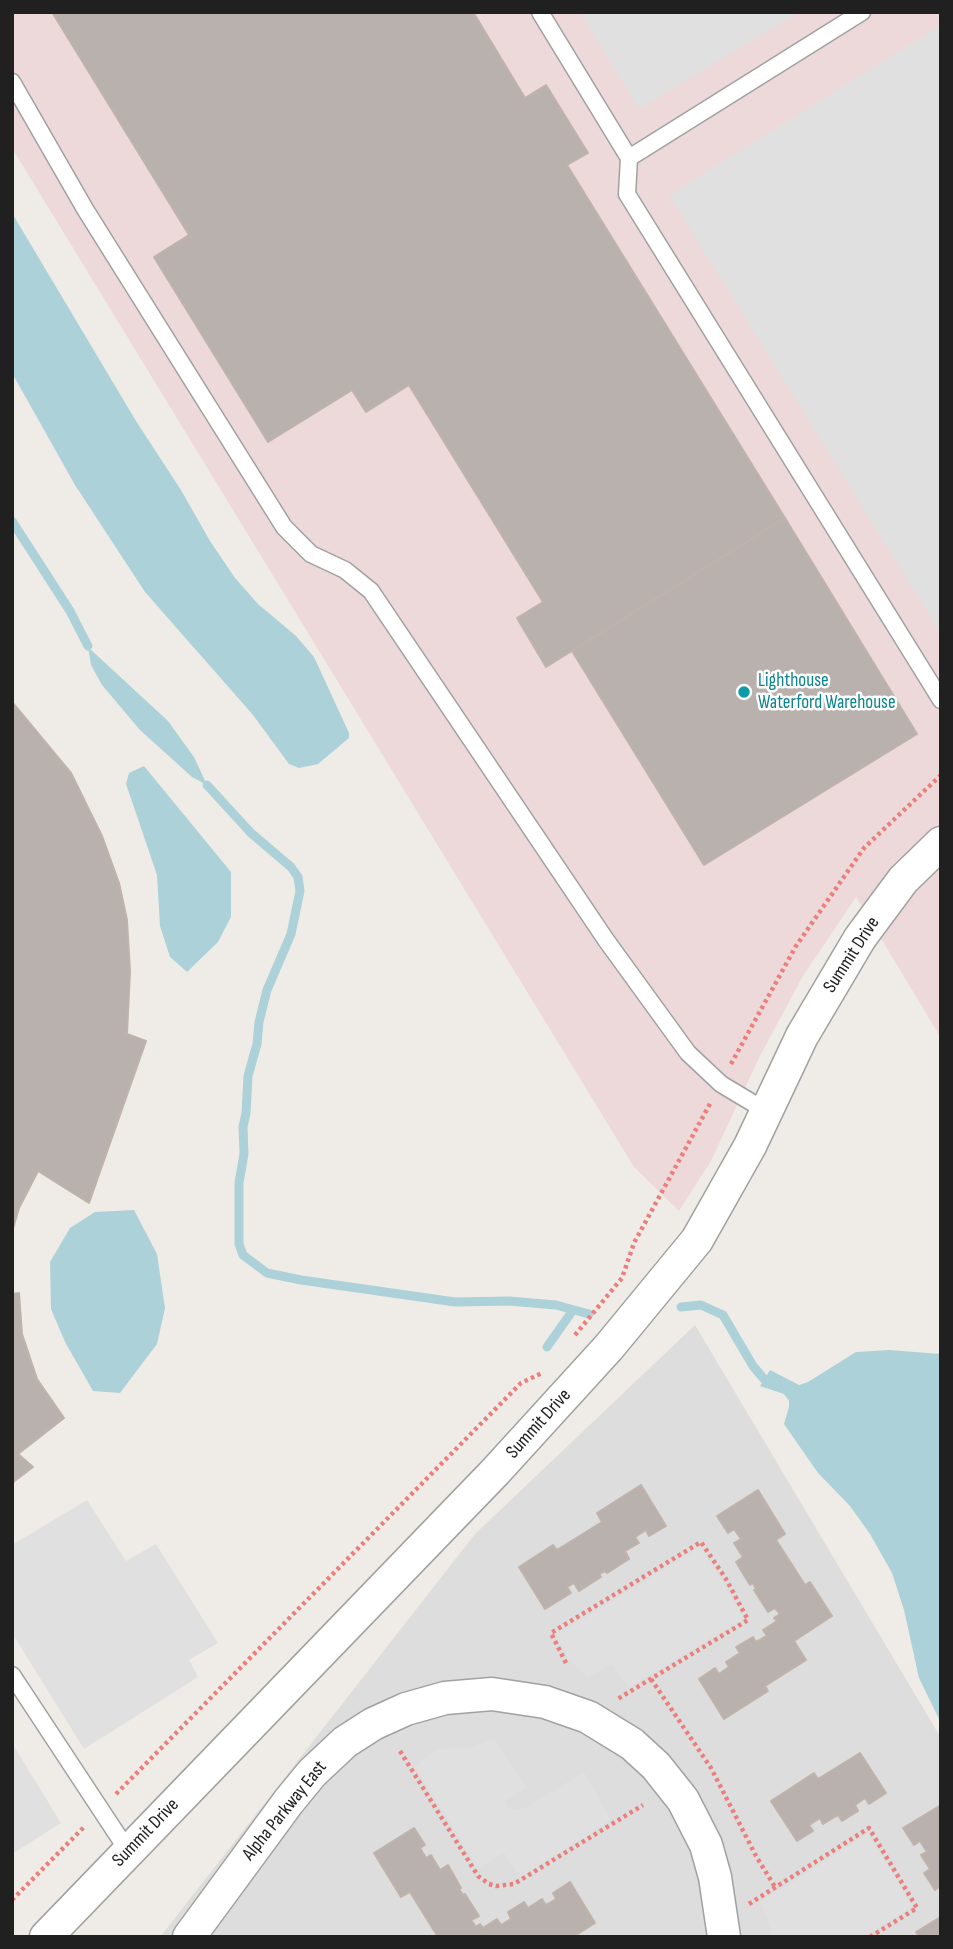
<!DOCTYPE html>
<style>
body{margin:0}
#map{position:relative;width:953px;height:1949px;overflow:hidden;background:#efece7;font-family:"Sofia Sans Condensed",sans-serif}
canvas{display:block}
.frame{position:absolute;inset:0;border:14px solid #202020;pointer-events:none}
</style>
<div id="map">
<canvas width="953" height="1949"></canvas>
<div class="frame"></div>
</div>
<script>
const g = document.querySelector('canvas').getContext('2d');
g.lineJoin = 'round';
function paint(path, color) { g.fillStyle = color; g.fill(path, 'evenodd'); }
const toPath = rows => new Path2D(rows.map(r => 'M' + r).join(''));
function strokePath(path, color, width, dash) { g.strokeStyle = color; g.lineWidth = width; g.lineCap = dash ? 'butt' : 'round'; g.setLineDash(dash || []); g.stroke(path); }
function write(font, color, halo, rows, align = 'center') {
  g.font = font + ' "Sofia Sans Condensed",sans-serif'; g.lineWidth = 5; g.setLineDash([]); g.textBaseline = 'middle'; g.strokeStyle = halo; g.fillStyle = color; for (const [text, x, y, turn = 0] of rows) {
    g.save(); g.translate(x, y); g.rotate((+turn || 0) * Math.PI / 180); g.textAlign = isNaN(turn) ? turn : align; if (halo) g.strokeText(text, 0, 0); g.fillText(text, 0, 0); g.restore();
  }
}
const residential = toPath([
 [695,1325,941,1738,941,1937,160,1937,475,1534]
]);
const commercial = toPath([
 [12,12,941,12,941,1038,856,897,803,976,760,1056,711,1161,679,1211,634,1167,12,148]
]);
const parking = toPath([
 [580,12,799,12,639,109],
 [941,25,941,634,669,195],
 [87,1500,126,1561,156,1544,218,1643,189,1660,198,1677,84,1749,12,1633,12,1545],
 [700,1547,723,1582,743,1619,629,1687,612,1665,587,1677,569,1660,557,1635],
 [494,1738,527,1788,504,1802,507,1807,517,1810,525,1808,584,1772,611,1820,520,1877,504,1853,478,1868,415,1767,436,1749,469,1748],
 [12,1743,61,1823,12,1854],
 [867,1834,890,1868,912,1907,863,1937,770,1937,770,1929,761,1902]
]);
const water = toPath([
 [12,213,136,421,181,490,210,541,235,578,258,604,296,636,314,657,349,733,349,738,318,764,299,768,289,764,253,715,145,592,75,485,12,373],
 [88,647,168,721,194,757,207,785,192,777,140,730,102,685,91,665],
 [144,766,231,872,231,917,218,942,187,972,170,957,160,926,157,875,126,784,129,773],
 [134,1210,157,1254,165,1308,157,1344,120,1393,93,1391,65,1342,51,1309,50,1262,70,1228,95,1212],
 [889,1350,941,1354,941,1723,919,1678,904,1610,892,1573,870,1534,850,1506,818,1473,784,1424,789,1407,789,1401,784,1394,760,1386,770,1370,799,1385,808,1382,856,1352]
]);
const stream = toPath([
 [12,521,70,611,88,646],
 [207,785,251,833,291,867,298,877,300,891,291,934,267,990,259,1022,257,1044,248,1076,246,1113,243,1127,244,1154,239,1183,239,1244,243,1255,267,1273,301,1280,455,1302,509,1301,556,1305,589,1314],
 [681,1307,701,1305,723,1315,753,1366,764,1379],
 [547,1347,573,1310]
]);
const building = toPath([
 [52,12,473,12,525,98,546,85,588,153,567,165,785,518,546,667,517,618,543,602,409,385,366,412,352,390,268,442,154,257,189,235,52,12],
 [785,518,917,734,704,865,572,651,785,518],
 [12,702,71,773,102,836,119,883,127,920,130,971,127,1034,146,1041,89,1203,38,1171,19,1208,12,1232,12,702],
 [19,1293,22,1334,37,1379,64,1418,18,1454,33,1467,12,1483,12,1294,19,1293],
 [641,1485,666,1526,649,1536,646,1530,635,1537,639,1543,625,1551,629,1559,607,1573,605,1571,599,1574,601,1577,579,1591,574,1583,567,1587,571,1593,545,1609,519,1567,553,1545,557,1550,602,1522,597,1513,641,1485],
 [758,1490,785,1534,776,1540,805,1585,810,1582,832,1616,794,1641,806,1660,765,1686,768,1691,724,1719,699,1679,715,1668,719,1674,729,1667,726,1662,740,1653,736,1647,753,1637,756,1642,767,1636,763,1630,777,1621,774,1618,780,1614,775,1608,768,1612,754,1590,756,1589,753,1583,750,1585,736,1562,743,1557,734,1543,741,1539,734,1529,728,1533,717,1516,758,1490],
 [860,1753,886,1793,869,1804,865,1798,855,1805,858,1811,842,1821,838,1815,823,1824,820,1818,809,1825,813,1831,797,1841,771,1801,814,1773,818,1779,860,1753],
 [941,1805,941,1886,935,1890,924,1873,930,1869,921,1855,927,1852,920,1841,914,1845,903,1828,941,1805],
 [414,1828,425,1845,420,1848,426,1858,431,1855,440,1870,448,1865,461,1888,459,1889,463,1895,465,1894,479,1916,471,1920,476,1927,480,1924,483,1928,497,1919,501,1925,511,1919,508,1912,524,1902,528,1908,542,1899,546,1905,556,1899,553,1893,570,1882,595,1923,573,1937,438,1937,410,1892,401,1897,374,1853,414,1828],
 [939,1918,941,1937,915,1937,918,1934,916,1932,939,1918]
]);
const path = toPath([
 [731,1064,796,946,864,848,941,775],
 [575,1335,622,1278,634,1243,711,1102],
 [566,1663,551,1633,701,1542,726,1579,748,1620,616,1700],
 [651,1679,711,1768,756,1856,775,1887],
 [400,1751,478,1876,489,1884,496,1886,514,1884,643,1805],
 [116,1794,521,1383,542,1373],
 [12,1900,85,1826],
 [749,1904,869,1828,917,1908,870,1937]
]);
const lane = toPath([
 [540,12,629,158,627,194,941,700],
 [12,82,85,209,284,527,311,554,345,570,371,591,606,940,688,1053,721,1084,766,1111],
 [629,158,862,12],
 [12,1675,128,1851]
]);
const street = toPath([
 [46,1937,495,1472,609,1347,697,1240,750,1146,802,1036,860,938,903,880,941,843],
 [189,1937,289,1801,312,1773,345,1742,373,1724,406,1709,445,1698,492,1694,545,1702,588,1717,632,1744,656,1766,683,1800,706,1845,715,1877,724,1937]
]);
const markers = [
 [744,692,7,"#0f9aa8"]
];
const cultureNames = [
 ["Lighthouse",758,681],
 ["Waterford Warehouse",758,703]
];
const streetNames = [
 ["Summit Drive",852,955,-57],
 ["Summit Drive",539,1424,-48],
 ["Alpha Parkway East",285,1811,-51],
 ["Summit Drive",146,1833,-46]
];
paint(residential, '#dedddd');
paint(commercial, '#eed9da');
paint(parking, '#e0e0e0');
paint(water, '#add1d8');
strokePath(stream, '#add1d8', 9);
paint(building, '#b8b1ad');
strokePath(building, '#bfb3ab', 2);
strokePath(lane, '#a1a1a1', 19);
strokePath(street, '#a1a1a1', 35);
strokePath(path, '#ea807d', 4.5, [3.5, 3.5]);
strokePath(lane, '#fff', 16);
strokePath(street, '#fff', 32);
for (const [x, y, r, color] of markers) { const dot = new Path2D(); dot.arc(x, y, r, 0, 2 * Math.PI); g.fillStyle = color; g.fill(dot); strokePath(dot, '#fff', 2.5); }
write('19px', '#0d838f', '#fff', cultureNames, 'left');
write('19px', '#202020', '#fff', streetNames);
</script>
